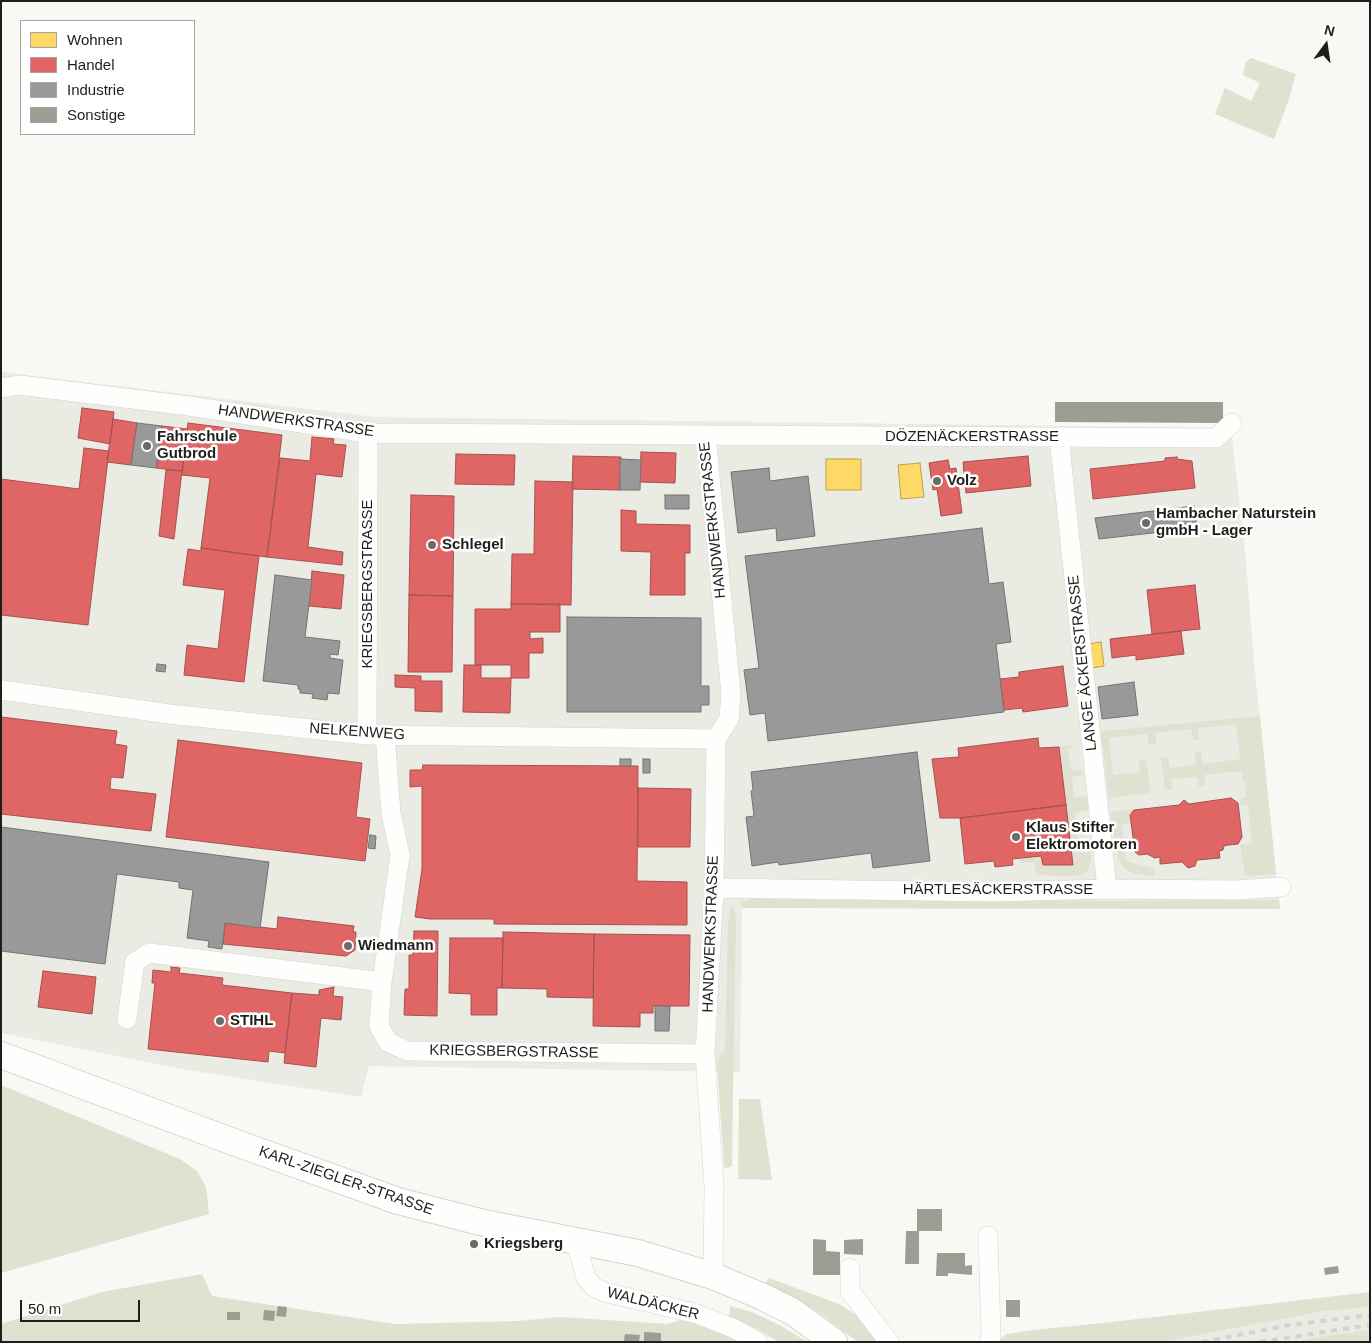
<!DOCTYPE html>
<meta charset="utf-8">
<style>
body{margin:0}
#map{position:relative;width:1371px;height:1343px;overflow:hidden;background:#f8f9f4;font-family:Helvetica,sans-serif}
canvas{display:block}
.frame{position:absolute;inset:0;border:2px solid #1e1f1c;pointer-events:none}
.legend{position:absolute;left:20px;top:20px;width:175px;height:115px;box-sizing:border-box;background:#fff;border:1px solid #a5a5a4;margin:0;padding:6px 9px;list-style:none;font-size:15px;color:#1e1f1c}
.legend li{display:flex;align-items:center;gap:10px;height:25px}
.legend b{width:25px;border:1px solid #a5a5a4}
.north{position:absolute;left:1301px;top:20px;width:50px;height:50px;-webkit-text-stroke:4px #fff;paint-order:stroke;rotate:14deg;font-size:14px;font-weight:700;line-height:20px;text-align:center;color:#1e1f1c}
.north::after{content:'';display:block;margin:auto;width:18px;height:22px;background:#1e1f1c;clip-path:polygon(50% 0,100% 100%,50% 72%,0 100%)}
.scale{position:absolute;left:20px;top:1300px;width:120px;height:22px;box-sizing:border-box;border:2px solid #1e1f1c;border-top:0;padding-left:6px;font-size:15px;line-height:18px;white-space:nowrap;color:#1e1f1c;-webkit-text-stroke:4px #fff;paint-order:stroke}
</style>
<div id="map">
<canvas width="1371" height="1343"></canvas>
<div class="frame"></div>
<ul class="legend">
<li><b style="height:14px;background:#ffd966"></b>Wohnen</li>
<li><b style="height:14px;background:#e06666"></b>Handel</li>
<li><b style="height:14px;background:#999"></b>Industrie</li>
<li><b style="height:14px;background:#9c9d93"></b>Sonstige</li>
</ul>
<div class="north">N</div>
<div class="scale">50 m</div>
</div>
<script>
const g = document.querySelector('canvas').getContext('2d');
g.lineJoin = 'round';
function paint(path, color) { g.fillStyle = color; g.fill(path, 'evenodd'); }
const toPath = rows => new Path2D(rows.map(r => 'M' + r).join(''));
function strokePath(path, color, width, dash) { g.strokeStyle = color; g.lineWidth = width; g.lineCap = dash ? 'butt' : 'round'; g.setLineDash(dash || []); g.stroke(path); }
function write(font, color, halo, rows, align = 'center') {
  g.font = font + ' Helvetica,sans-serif'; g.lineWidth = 5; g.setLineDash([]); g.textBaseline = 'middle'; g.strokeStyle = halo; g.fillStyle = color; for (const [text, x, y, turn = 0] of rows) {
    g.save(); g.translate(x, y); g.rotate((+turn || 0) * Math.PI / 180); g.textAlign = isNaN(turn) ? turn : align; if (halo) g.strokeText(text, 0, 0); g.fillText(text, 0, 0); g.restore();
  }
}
const built = toPath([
 [1,372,376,417,1231,428,1246,562,1254,662,1280,909,742,908,740,1072,369,1066,361,1097,187,1070,1,1033],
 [1370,1307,1370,1330,1294,1342,1163,1342,1324,1311]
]);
const green = toPath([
 [1251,58,1296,74,1288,102,1274,139,1215,114,1225,88,1251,101,1260,83,1243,75,1246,62],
 [1260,716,1276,874,1245,876,1240,845,1252,844,1248,805,1241,805,1240,799,1246,796,1245,782,1243,782,1241,771,1204,775,1205,786,1199,787,1197,777,1171,779,1172,790,1165,791,1161,757,1168,757,1170,768,1196,765,1195,753,1201,752,1203,764,1240,759,1236,724,1198,728,1199,740,1193,740,1191,729,1155,733,1156,744,1149,745,1147,734,1109,738,1113,775,1140,772,1139,760,1146,759,1150,793,1109,798,1101,733,1103,731],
 [1073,745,1073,748,1068,749,1071,771,1082,770,1083,775,1072,777,1074,798,1088,796,1088,811,1075,812,1079,848,1092,847,1090,865,1086,873,1074,876,1036,875,1034,862,1020,863,1019,858,1041,856,1043,865,1073,865,1059,747],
 [1136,809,1130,813,1131,823,1122,824,1126,861,1154,869,1155,876,1135,874,1124,868,1117,857,1110,812],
 [751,899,1102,901,1279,900,1280,909,742,908,742,902],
 [733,906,736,916,733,1094,732,1166,728,1168,724,1167,717,1064,719,1056,725,1050,728,927,730,910],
 [1,1085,180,1159,197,1171,206,1187,209,1214,1,1273],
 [739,1099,760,1099,772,1180,738,1179],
 [202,1274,212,1296,395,1324,518,1321,561,1317,668,1324,680,1320,715,1328,739,1342,1,1342,1,1324,102,1292],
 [769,1278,839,1304,856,1315,880,1342,858,1342,815,1310,764,1285],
 [1370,1292,1370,1307,1324,1311,1163,1342,997,1342,1007,1334,1034,1330,1112,1322],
 [730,1306,752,1312,781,1326,808,1342,779,1342,755,1328,729,1317],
 [1370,1330,1370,1342,1294,1342,1325,1336]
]);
const homes = toPath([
 [826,459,861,459,861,490,826,490,826,459],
 [920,463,924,497,901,499,898,465,920,463],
 [1101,642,1104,666,1092,668,1089,644,1101,642]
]);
const shops = toPath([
 [82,408,114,412,110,444,78,438,82,408],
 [113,419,137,423,131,465,107,462,113,419],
 [188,423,282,435,267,557,201,548,210,478,182,475,188,423],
 [162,426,187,429,182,471,156,468,162,426],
 [312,437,334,439,333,444,346,445,342,477,316,474,308,547,343,552,342,565,267,557,280,458,310,461,312,437],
 [84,448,109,451,88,625,1,615,1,479,79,489,84,448],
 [641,452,676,453,675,483,640,482,641,452],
 [456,454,515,455,514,485,455,484,456,454],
 [573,456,621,457,620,490,572,489,573,456],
 [1028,456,1031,486,966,493,963,462,1028,456],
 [1177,457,1177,459,1192,461,1195,488,1093,499,1090,469,1165,461,1165,458,1177,457],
 [948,460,950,469,956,468,962,513,941,516,937,489,933,490,929,463,948,460],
 [166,470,182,471,174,539,159,536,166,470],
 [535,481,573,482,571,605,511,604,512,554,534,554,535,481],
 [411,495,454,496,453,596,409,595,411,495],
 [621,510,636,511,636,524,690,525,690,553,685,553,685,595,650,595,651,552,621,551,621,510],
 [201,548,259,556,244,682,184,675,187,645,218,649,225,590,183,585,188,549,201,551,201,548],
 [312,571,344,575,341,609,309,606,312,571],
 [1195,585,1200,629,1152,634,1147,590,1195,585],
 [409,595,453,596,452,672,408,672,409,595],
 [511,604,560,604,560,632,530,632,530,639,543,638,543,653,529,653,529,678,511,678,511,665,475,665,475,609,511,609,511,604],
 [1181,631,1184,654,1136,660,1136,655,1112,658,1110,639,1181,631],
 [464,665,481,665,481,678,511,678,510,713,463,712,464,665],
 [1063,666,1068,706,1023,712,1022,708,1004,710,1000,679,1019,677,1019,672,1063,666],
 [395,675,421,676,421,681,442,681,442,712,415,711,415,688,395,687,395,675],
 [1,717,117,731,115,744,127,746,123,778,111,777,110,789,156,794,151,831,1,814,1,717],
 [1038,738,1039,748,1059,747,1066,805,960,818,940,818,932,759,959,757,958,748,1038,738],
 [178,740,362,763,356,817,370,819,365,861,166,837,178,740],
 [423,765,638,766,637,881,687,882,687,925,494,924,494,919,430,919,415,917,422,869,422,786,410,787,410,770,422,770,423,765],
 [638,788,691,789,690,847,638,847,638,788],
 [1231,798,1238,803,1242,837,1238,844,1228,845,1224,846,1223,850,1219,851,1220,858,1197,860,1195,866,1188,868,1182,862,1160,864,1160,857,1155,858,1147,854,1139,855,1135,852,1130,815,1134,810,1179,805,1184,800,1189,804,1231,798],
 [1066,805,1073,865,1043,865,1041,856,1012,859,1013,865,995,867,994,861,965,864,960,818,1066,805],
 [278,917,354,926,353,932,356,932,355,950,346,956,223,944,225,923,277,929,278,917],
 [414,931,438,931,437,1016,404,1015,405,989,409,989,409,955,413,955,414,931],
 [503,932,594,934,593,998,547,997,547,989,502,988,503,932],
 [594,934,690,935,689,1006,653,1006,653,1013,640,1013,640,1027,593,1026,594,934],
 [450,938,503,938,502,988,497,988,497,1015,471,1015,471,994,449,993,450,938],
 [171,967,180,968,179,973,223,978,222,985,292,993,285,1053,269,1051,268,1062,148,1049,155,983,152,983,153,970,171,972,171,967],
 [43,971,96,977,92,1014,38,1007,43,971],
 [334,987,333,996,343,997,341,1020,321,1018,316,1067,284,1063,292,993,319,995,319,990,334,987]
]);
const industry = toPath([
 [137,423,162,426,156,468,131,465,137,423],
 [620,459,641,460,640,490,620,490,620,459],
 [769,468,770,481,808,476,815,536,777,541,776,528,738,533,731,472,769,468],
 [665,495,689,495,689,509,665,509,665,495],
 [1194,506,1197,528,1099,539,1095,518,1194,506],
 [982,528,989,584,1003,582,1011,642,996,644,1004,712,768,741,765,713,750,715,744,670,759,668,745,556,982,528],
 [275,575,312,580,305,637,340,641,338,655,330,654,330,658,343,660,339,694,328,693,327,700,312,698,313,694,300,693,300,689,298,689,298,685,263,681,275,575],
 [567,617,701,618,701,686,709,686,709,705,701,705,701,712,567,712,567,617],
 [157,664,166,665,165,672,156,671,157,664],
 [1134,682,1138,715,1102,719,1098,687,1134,682],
 [917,752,930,861,873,868,871,853,779,865,778,862,752,866,746,817,754,816,751,791,753,790,751,772,917,752],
 [620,759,631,759,631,766,620,766,620,759],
 [643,759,650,759,650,773,643,773,643,759],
 [1,827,269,862,260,928,225,923,222,949,208,947,209,941,187,938,193,890,179,888,179,882,117,874,105,964,1,951,1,827],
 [370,835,376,836,375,849,368,848,370,835],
 [655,1006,670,1006,669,1031,655,1031,655,1006]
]);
const building = toPath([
 [1055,402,1223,402,1223,423,1055,422],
 [917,1209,942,1209,942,1231,919,1231,919,1264,905,1264,906,1231,917,1231],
 [813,1239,826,1240,826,1251,840,1252,840,1275,813,1275],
 [863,1239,863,1255,844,1254,844,1240],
 [937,1253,965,1253,965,1266,972,1265,972,1275,948,1273,948,1276,936,1276],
 [1338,1266,1339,1273,1325,1275,1324,1268],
 [1006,1300,1020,1300,1020,1317,1006,1317],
 [278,1306,287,1307,286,1317,276,1316],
 [264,1310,275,1311,274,1321,263,1320],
 [227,1312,240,1312,240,1320,227,1320],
 [644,1332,661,1333,661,1342,644,1341],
 [625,1334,640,1335,639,1342,624,1341]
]);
const street = toPath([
 [1,388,19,385,189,406,368,433,1216,438,1232,423],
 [706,435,731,694,729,719,716,739,714,888,705,1054,714,1186,713,1276],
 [1059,437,1107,889],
 [1,690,169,714,367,735,716,739],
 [367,735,368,433],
 [385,736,391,813,400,855,382,982,379,1026,388,1042,407,1051,705,1054],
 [714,888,994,892,1107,889,1237,890,1281,887],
 [127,1019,135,962,149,953,382,982],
 [988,1236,991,1336,990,1342],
 [576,1241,586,1278,594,1287,604,1292,694,1313,733,1328,758,1342],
 [850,1268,850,1291,889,1342]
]);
const secondary = toPath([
 [1,1055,239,1144,398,1201,484,1223,638,1253,713,1276,761,1296,793,1312,834,1342]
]);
const rail = toPath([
 [1202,1342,1290,1325,1370,1315],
 [1260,1342,1370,1325]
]);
const markers = [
 [147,446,5,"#6a6b68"],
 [937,481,5,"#6a6b68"],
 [1146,523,5,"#6a6b68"],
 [432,545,5,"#6a6b68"],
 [1016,837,5,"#6a6b68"],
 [348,946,5,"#6a6b68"],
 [220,1021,5,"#6a6b68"],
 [474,1244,5,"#6a6b68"]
];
const streetNames = [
 ["HANDWERKSTRASSE",296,421,8],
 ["DÖZENÄCKERSTRASSE",972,437],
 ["HANDWERKSTRASSE",713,520,-96],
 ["KRIEGSBERGSTRASSE",368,584,-90],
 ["LANGE ÄCKERSTRASSE",1083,663,-96],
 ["NELKENWEG",357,732,4],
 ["HÄRTLESÄCKERSTRASSE",998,890],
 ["HANDWERKSTRASSE",711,934,-88],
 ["KRIEGSBERGSTRASSE",514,1052,1],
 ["KARL-ZIEGLER-STRASSE",346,1181,19],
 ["WALDÄCKER",653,1304,14]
];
const poiNames = [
 ["Fahrschule",157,437],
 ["Gutbrod",157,454],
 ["Volz",947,481],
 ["Hambacher Naturstein",1156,514],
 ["gmbH - Lager",1156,531],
 ["Schlegel",442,545],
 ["Klaus Stifter",1026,828],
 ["Elektromotoren",1026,845],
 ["Wiedmann",358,946],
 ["STIHL",230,1021],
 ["Kriegsberg",484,1244]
];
paint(built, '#eaebe2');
paint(green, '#e0e1d1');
paint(homes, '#ffd966');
strokePath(homes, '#bca150', 1);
paint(shops, '#e06666');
strokePath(shops, '#a65150', 1);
paint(industry, '#999');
strokePath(industry, '#747474', 1);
paint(building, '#9c9d93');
strokePath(street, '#d4d4d0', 20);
strokePath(secondary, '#d4d4d0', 28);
strokePath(street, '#fefefd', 19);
strokePath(secondary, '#fefefd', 26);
strokePath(rail, '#d3d3d2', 4, [6, 6]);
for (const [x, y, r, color] of markers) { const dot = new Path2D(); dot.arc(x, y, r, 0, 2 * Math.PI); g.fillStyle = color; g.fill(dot); strokePath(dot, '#fff', 2); }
write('15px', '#1e1f1c', '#fff', streetNames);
write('bold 15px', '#1e1f1c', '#fff', poiNames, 'left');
</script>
